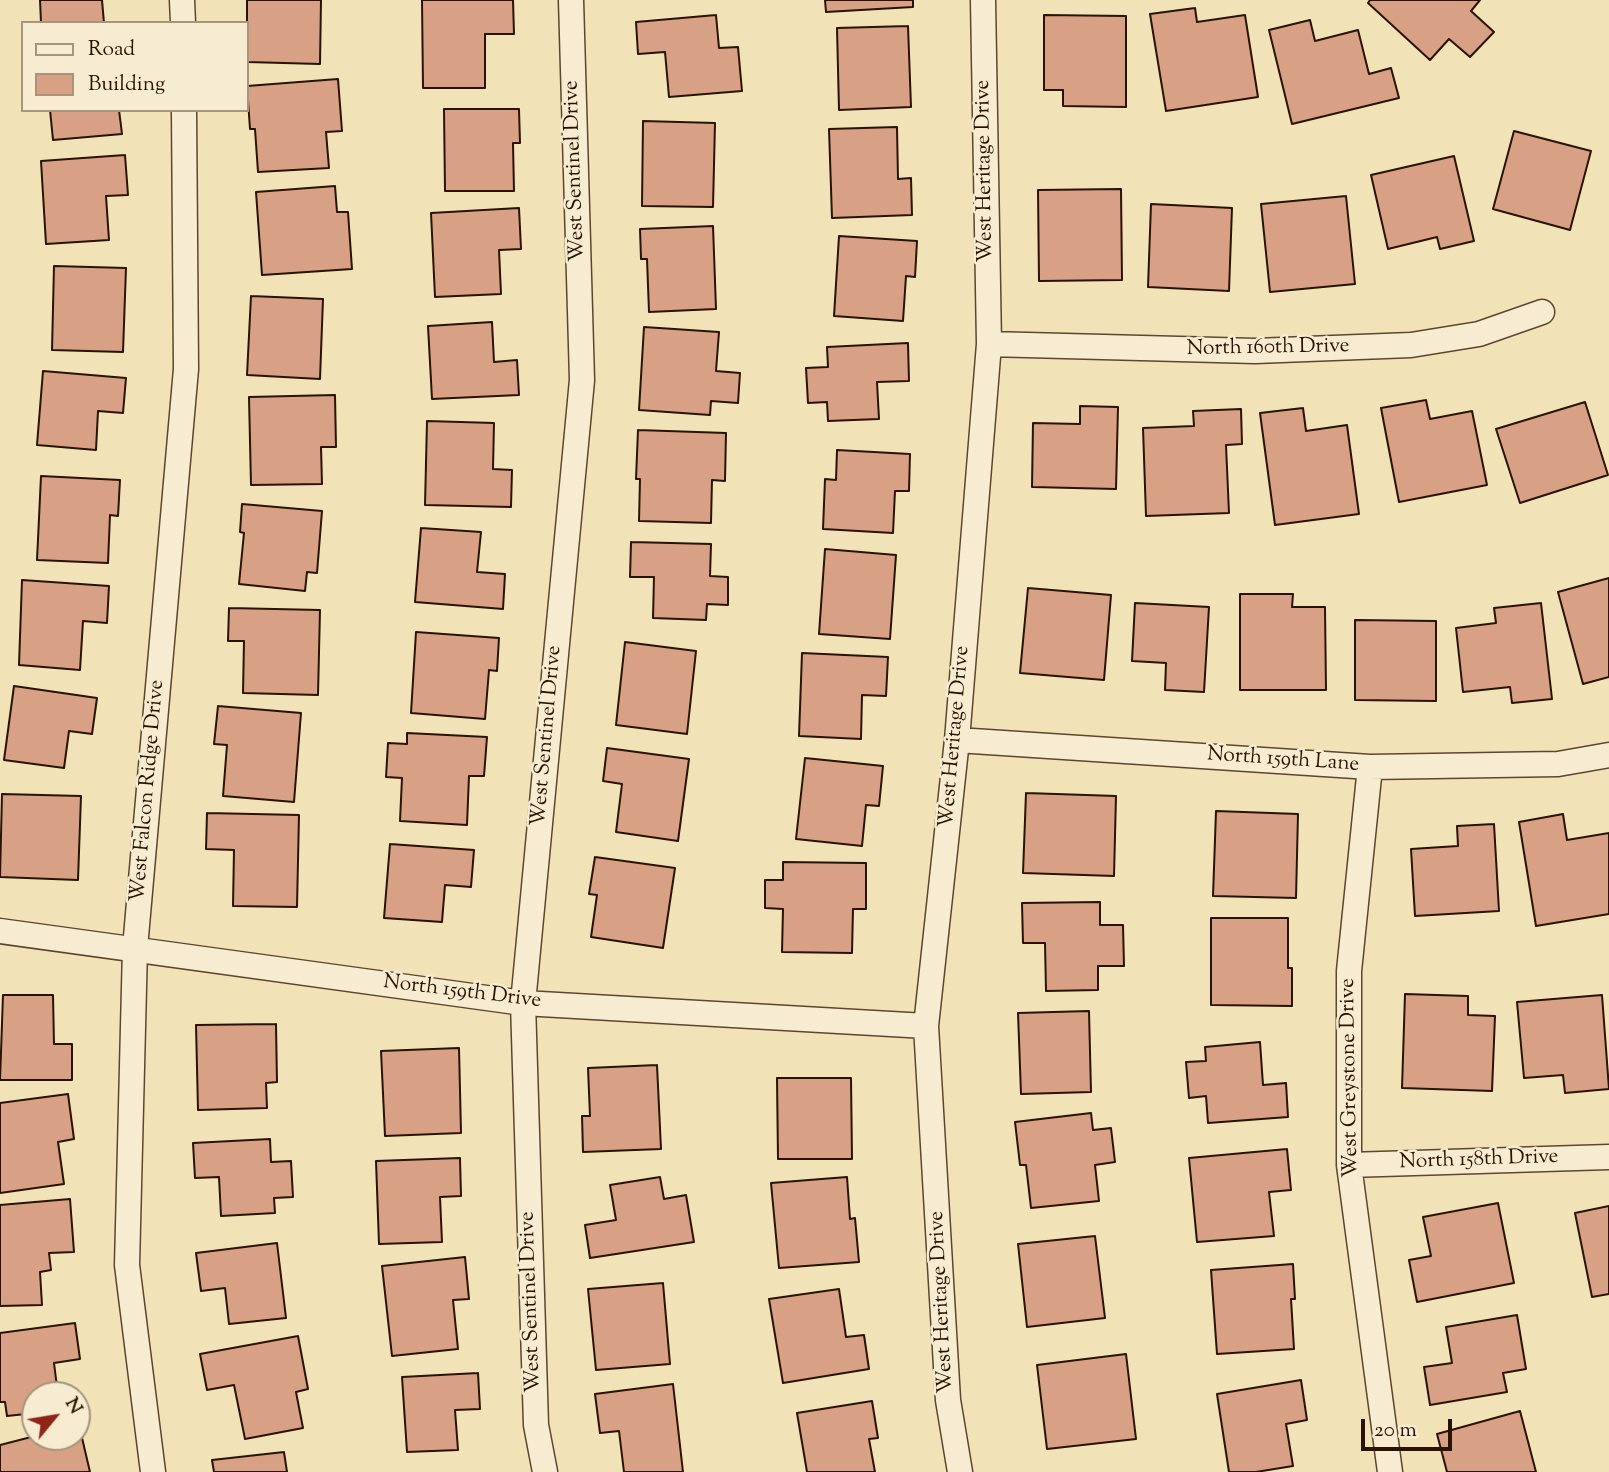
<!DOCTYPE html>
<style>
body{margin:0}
#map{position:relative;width:1609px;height:1472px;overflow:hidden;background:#f2e2b8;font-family:"Sorts Mill Goudy",serif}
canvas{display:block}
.legend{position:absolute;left:21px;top:21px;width:228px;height:91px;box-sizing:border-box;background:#f7ecd1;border:2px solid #a5957d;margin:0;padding:9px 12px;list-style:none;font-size:21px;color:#291300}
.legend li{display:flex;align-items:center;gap:14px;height:35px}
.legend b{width:35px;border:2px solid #a5957d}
.north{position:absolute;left:21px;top:1381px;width:70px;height:70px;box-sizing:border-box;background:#f7ecd1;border:2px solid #a5957d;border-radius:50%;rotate:60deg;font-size:19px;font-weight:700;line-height:28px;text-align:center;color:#291300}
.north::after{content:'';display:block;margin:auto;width:24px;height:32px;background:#8f2418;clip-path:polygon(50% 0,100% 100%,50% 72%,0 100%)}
.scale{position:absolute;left:1361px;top:1419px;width:91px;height:32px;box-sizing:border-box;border:4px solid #291300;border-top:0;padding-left:9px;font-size:21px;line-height:24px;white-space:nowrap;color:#291300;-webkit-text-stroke:5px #f7ecd1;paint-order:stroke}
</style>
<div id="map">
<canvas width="1609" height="1472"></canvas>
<ul class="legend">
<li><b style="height:9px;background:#f7ecd1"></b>Road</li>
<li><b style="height:19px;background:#d8a085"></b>Building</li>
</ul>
<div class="north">N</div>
<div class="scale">20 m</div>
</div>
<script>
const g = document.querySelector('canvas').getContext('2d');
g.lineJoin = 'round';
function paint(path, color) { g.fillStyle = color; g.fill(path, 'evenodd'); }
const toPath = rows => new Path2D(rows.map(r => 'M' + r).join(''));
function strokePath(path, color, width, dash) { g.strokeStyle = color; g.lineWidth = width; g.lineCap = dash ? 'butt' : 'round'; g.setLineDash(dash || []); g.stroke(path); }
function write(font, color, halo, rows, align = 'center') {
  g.font = font + ' "Sorts Mill Goudy",serif'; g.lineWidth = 5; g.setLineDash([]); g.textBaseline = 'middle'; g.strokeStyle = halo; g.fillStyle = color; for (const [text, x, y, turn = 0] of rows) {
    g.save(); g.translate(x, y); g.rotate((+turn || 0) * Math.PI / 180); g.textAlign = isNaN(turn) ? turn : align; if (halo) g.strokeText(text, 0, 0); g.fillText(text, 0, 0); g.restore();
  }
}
const building = toPath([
 [40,0,102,0,104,23,41,23,40,0],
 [247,0,321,0,320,64,247,62,247,0],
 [422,0,513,0,514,34,485,34,485,88,423,88,422,0],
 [825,0,913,0,913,7,826,12,825,0],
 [1370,0,1480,0,1471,11,1494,32,1470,57,1449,39,1430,60,1368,3,1370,0],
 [1195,8,1197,22,1245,15,1258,97,1166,111,1150,14,1195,8],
 [716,15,719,48,738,47,742,91,669,97,665,52,638,54,636,22,716,15],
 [1044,15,1126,16,1126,107,1063,106,1063,90,1044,90,1044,15],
 [1310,20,1315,41,1358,30,1369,74,1391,68,1399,98,1292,124,1269,30,1310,20],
 [908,26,911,107,839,110,837,28,908,26],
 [338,79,342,131,326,132,329,168,258,172,255,129,250,129,247,86,338,79],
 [444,109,519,109,520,143,513,143,514,191,445,191,444,109],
 [50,110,119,110,122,134,53,140,50,110],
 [643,121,715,123,713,207,642,206,643,121],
 [897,127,898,179,911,178,912,215,832,218,829,129,897,127],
 [1514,131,1591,151,1570,230,1493,209,1514,131],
 [125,155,128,195,106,196,109,240,46,244,41,161,125,155],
 [1454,156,1474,241,1440,249,1437,237,1388,249,1371,175,1454,156],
 [335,186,337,212,348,212,352,269,262,275,256,192,335,186],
 [1121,189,1122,280,1039,281,1038,190,1121,189],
 [1346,196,1355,284,1270,292,1261,204,1346,196],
 [1151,204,1232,208,1229,291,1148,287,1151,204],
 [519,208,521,249,499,250,501,294,435,297,431,213,519,208],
 [713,226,716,309,649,312,647,259,641,259,640,229,713,226],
 [839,236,917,241,915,277,906,276,903,321,834,316,839,236],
 [54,266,126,268,123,352,52,350,54,266],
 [251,296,323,299,320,379,247,375,251,296],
 [492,322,494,362,517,360,519,395,432,399,428,326,492,322],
 [644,327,719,332,716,371,740,373,738,403,711,401,710,415,639,410,644,327],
 [908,343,909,381,877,382,879,419,828,421,827,402,808,403,806,368,828,367,827,347,908,343],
 [43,371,126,378,123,413,98,411,96,450,37,445,43,371],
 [335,395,336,447,321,447,322,484,251,485,249,397,335,395],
 [1426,400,1430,419,1472,411,1487,485,1399,502,1381,408,1426,400],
 [1585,402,1608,475,1520,503,1496,429,1585,402],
 [1080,406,1118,407,1116,489,1032,487,1033,423,1080,424,1080,406],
 [1303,408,1306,431,1347,425,1359,514,1275,525,1260,413,1303,408],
 [1241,409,1242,444,1226,445,1229,513,1146,516,1143,428,1194,426,1193,411,1241,409],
 [427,421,494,423,493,469,512,470,511,507,425,505,427,421],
 [638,430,726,433,725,481,712,480,711,523,639,521,640,479,636,479,638,430],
 [837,450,910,454,909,491,895,491,893,533,823,529,825,479,836,480,837,450],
 [41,476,120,480,118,516,110,515,108,563,37,560,41,476],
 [242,504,322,511,317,573,307,572,305,591,239,584,244,533,240,532,242,504],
 [421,528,481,532,477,572,505,574,503,609,415,602,421,528],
 [631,542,711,544,710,576,728,577,728,605,707,604,706,620,653,618,654,577,630,577,631,542],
 [825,549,896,555,890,639,819,634,825,549],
 [1609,578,1609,677,1583,684,1558,592,1609,578],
 [22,580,109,586,107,623,83,621,80,670,19,665,22,580],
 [1028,588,1111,595,1104,680,1020,673,1028,588],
 [1240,594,1293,594,1292,607,1325,607,1326,690,1240,690,1240,594],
 [1135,603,1209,607,1204,692,1165,690,1166,663,1132,661,1135,603],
 [1541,603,1552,699,1512,703,1510,687,1463,692,1456,628,1496,623,1494,608,1541,603],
 [229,608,320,610,318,695,243,693,244,641,228,641,229,608],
 [1355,620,1436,621,1436,701,1355,700,1355,620],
 [416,632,499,638,497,671,489,670,485,719,411,713,416,632],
 [625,642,696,651,687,734,616,725,625,642],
 [802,653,888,657,886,696,862,695,861,739,799,736,802,653],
 [14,686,97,698,92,734,69,731,64,768,4,760,14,686],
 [218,706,301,713,294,802,223,796,227,745,214,744,218,706],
 [407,733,487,737,484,776,469,776,467,825,400,821,402,778,386,777,388,743,407,744,407,733],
 [607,748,689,759,678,841,616,832,622,784,603,781,607,748],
 [805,758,883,766,879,806,866,805,862,846,796,839,805,758],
 [1026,793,1116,796,1114,876,1023,873,1026,793],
 [2,794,81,796,78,880,0,877,2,794],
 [1216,811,1298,814,1296,898,1213,896,1216,811],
 [207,813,299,815,297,907,233,906,234,850,206,849,207,813],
 [1563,814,1567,840,1609,833,1609,914,1536,926,1519,822,1563,814],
 [1494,824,1499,911,1415,916,1411,849,1458,846,1457,826,1494,824],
 [390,844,474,850,471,887,445,885,442,922,384,918,390,844],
 [595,857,675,868,663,948,591,937,597,895,589,894,595,857],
 [783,862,866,863,866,909,853,909,852,953,782,952,783,909,765,908,765,880,783,880,783,862],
 [1100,902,1100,925,1123,925,1124,966,1098,966,1098,990,1046,991,1045,943,1023,943,1022,903,1100,902],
 [1211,918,1288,918,1288,968,1292,968,1292,1006,1211,1005,1211,918],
 [1405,994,1468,996,1468,1015,1495,1016,1492,1091,1402,1088,1405,994],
 [3,995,53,995,54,1044,72,1044,72,1080,0,1080,3,995],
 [1602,995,1609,1089,1565,1093,1563,1075,1524,1078,1517,1002,1602,995],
 [1089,1011,1091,1092,1021,1094,1018,1013,1089,1011],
 [276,1024,277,1082,266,1083,267,1108,198,1110,196,1025,276,1024],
 [1260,1042,1263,1085,1286,1083,1288,1117,1208,1123,1206,1096,1189,1098,1186,1062,1206,1061,1205,1047,1260,1042],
 [459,1048,461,1133,385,1136,381,1051,459,1048],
 [657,1065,661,1149,583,1152,582,1116,590,1116,588,1068,657,1065],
 [777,1078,851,1078,852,1159,778,1159,777,1078],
 [68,1094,74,1139,58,1142,64,1184,0,1193,0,1103,68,1094],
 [1091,1113,1093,1130,1111,1128,1115,1162,1095,1165,1099,1201,1031,1208,1026,1165,1020,1165,1015,1122,1091,1113],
 [270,1139,271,1162,291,1161,293,1197,274,1198,275,1213,221,1216,219,1177,195,1178,193,1143,270,1139],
 [1287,1149,1291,1190,1269,1192,1274,1236,1197,1242,1189,1158,1287,1149],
 [460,1158,461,1196,440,1197,442,1242,379,1244,376,1161,460,1158],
 [660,1177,664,1199,686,1195,694,1242,590,1258,585,1225,616,1220,610,1185,660,1177],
 [847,1177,850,1219,855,1218,859,1262,779,1268,771,1183,847,1177],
 [70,1199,74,1252,49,1253,51,1270,40,1272,42,1305,0,1306,0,1205,70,1199],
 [1498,1203,1514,1283,1417,1302,1409,1260,1431,1256,1423,1217,1498,1203],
 [1609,1206,1609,1294,1592,1297,1575,1213,1609,1206],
 [1095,1236,1105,1318,1027,1327,1018,1244,1095,1236],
 [277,1243,286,1318,229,1324,225,1288,201,1291,196,1253,277,1243],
 [465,1257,469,1299,453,1300,458,1349,392,1356,382,1266,465,1257],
 [1293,1264,1295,1299,1291,1299,1294,1349,1217,1354,1211,1270,1293,1264],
 [663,1283,670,1364,596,1370,588,1289,663,1283],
 [839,1289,846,1337,864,1335,869,1369,783,1383,769,1299,839,1289],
 [1517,1315,1526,1369,1503,1373,1507,1392,1430,1405,1424,1367,1452,1363,1446,1327,1517,1315],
 [75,1323,80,1359,54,1363,58,1395,35,1395,35,1413,7,1416,5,1402,0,1402,0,1333,75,1323],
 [298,1336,308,1389,296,1392,303,1428,245,1439,234,1385,207,1390,200,1354,298,1336],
 [1126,1354,1136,1439,1047,1449,1037,1365,1126,1354],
 [478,1373,480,1409,455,1410,458,1450,407,1452,402,1377,478,1373],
 [1301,1380,1307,1420,1286,1424,1293,1466,1256,1472,1229,1472,1217,1394,1301,1380],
 [673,1384,683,1472,624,1472,619,1431,600,1433,595,1394,673,1384],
 [872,1401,878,1438,869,1439,875,1472,807,1472,797,1413,872,1401],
 [1520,1411,1536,1472,1447,1472,1437,1434,1520,1411],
 [79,1425,90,1472,0,1472,0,1445,35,1436,77,1437,79,1425],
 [284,1452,287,1472,214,1472,212,1460,284,1452]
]);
const minor = toPath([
 [182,0,183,23],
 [989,344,1255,351,1411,345,1479,334,1542,312],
 [957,740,1370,767,1558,764,1609,755],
 [1370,767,1349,971,1349,1165,1390,1472],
 [0,931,523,1003,926,1026],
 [1349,1165,1609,1157],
 [153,1472,127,1265,135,948,186,369,184,110],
 [545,1472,536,1425,523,1003,582,380,571,0],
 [960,1472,948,1400,926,1026,957,740,989,344,983,0]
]);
const streetNames = [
 ["West Sentinel Drive",576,171,-92],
 ["West Heritage Drive",986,171,-91],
 ["North 160th Drive",1268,349,-1],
 ["West Sentinel Drive",548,736,-85],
 ["West Heritage Drive",956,737,-85],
 ["North 159th Lane",1283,761,4],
 ["West Falcon Ridge Drive",149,791,-85],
 ["North 159th Drive",462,993,7],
 ["West Greystone Drive",1351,1078,-91],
 ["North 158th Drive",1479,1161,-2],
 ["West Sentinel Drive",532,1302,-92],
 ["West Heritage Drive",943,1302,-93]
];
paint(building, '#d8a085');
strokePath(building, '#291300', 2);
strokePath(minor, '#5b472e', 27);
strokePath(minor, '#f7ecd1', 24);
write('21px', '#291300', '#f7ecd1', streetNames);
</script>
